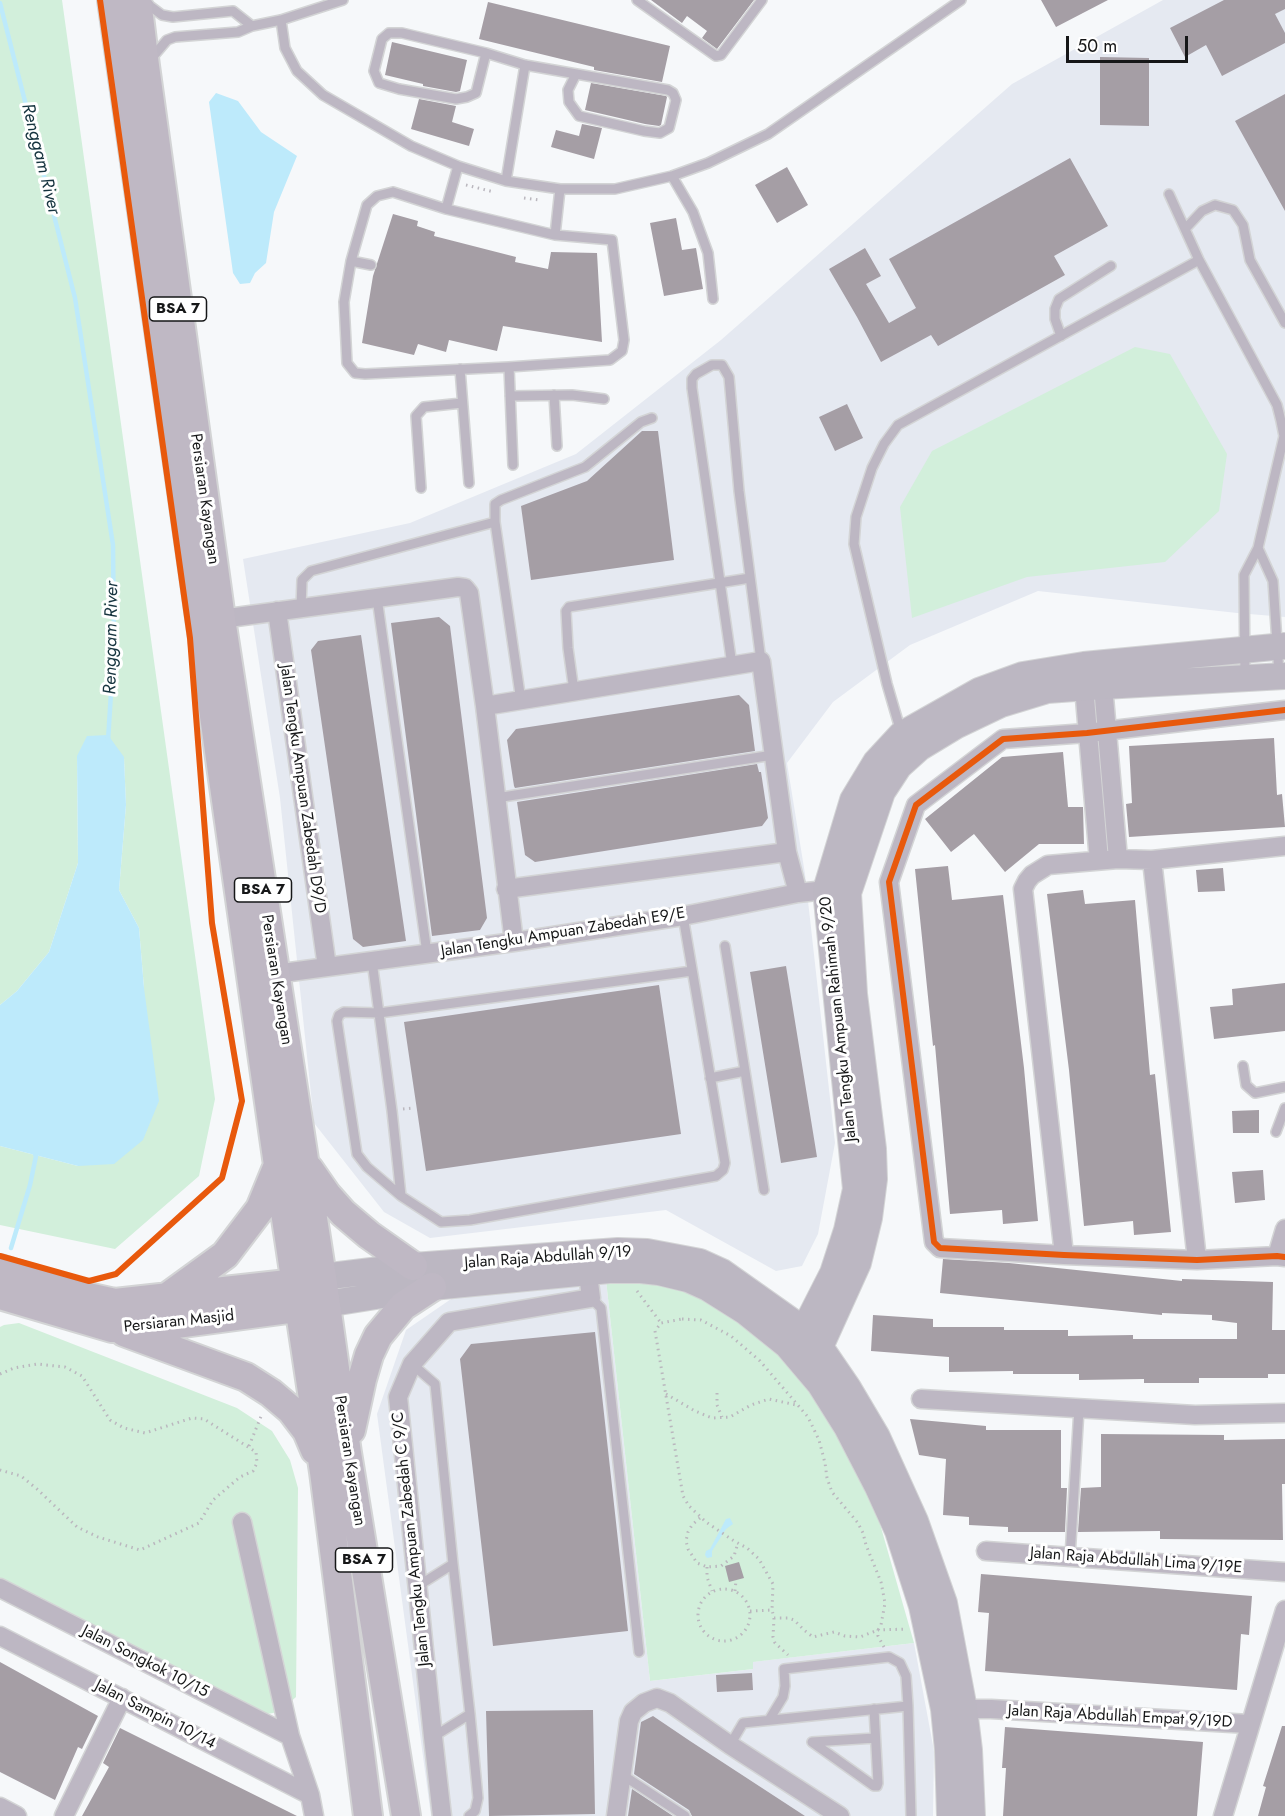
<!DOCTYPE html>
<style>
body{margin:0}
#map{position:relative;width:1285px;height:1816px;overflow:hidden;background:#f6f8fa;font-family:Jost,sans-serif}
canvas{display:block}
.scale{position:absolute;left:1066px;top:36px;width:122px;height:27px;box-sizing:border-box;border:3px solid #161718;border-top:0;padding-left:8px;font-size:18px;line-height:21px;white-space:nowrap;color:#161718;-webkit-text-stroke:4px #fff;paint-order:stroke}
</style>
<div id="map">
<canvas width="1285" height="1816"></canvas>
<div class="scale">50 m</div>
</div>
<script>
const g = document.querySelector('canvas').getContext('2d');
g.lineJoin = 'round';
function paint(path, color) { g.fillStyle = color; g.fill(path, 'evenodd'); }
const toPath = rows => new Path2D(rows.map(r => 'M' + r).join(''));
function strokePath(path, color, width, dash) { g.strokeStyle = color; g.lineWidth = width; g.lineCap = dash ? 'butt' : 'round'; g.setLineDash(dash || []); g.stroke(path); }
function write(font, color, halo, rows, align = 'center') {
  g.font = font + ' Jost,sans-serif'; g.lineWidth = 6; g.setLineDash([]); g.textBaseline = 'middle'; g.strokeStyle = halo; g.fillStyle = color; for (const [text, x, y, turn = 0] of rows) {
    g.save(); g.translate(x, y); g.rotate((+turn || 0) * Math.PI / 180); g.textAlign = isNaN(turn) ? turn : align; if (halo) g.strokeText(text, 0, 0); g.fillText(text, 0, 0); g.restore();
  }
}
const built = toPath([
 [1163,0,1285,0,1285,617,1237,613,1038,591,910,645,833,702,787,763,805,874,835,1143,818,1234,802,1266,776,1271,666,1210,430,1238,384,1212,314,1123,280,798,243,559,410,523,576,454,721,340,1012,84],
 [606,1280,650,1681,753,1669,752,1662,914,1643,934,1751,933,1816,431,1816,377,1414,406,1330,454,1297]
]);
const green = toPath([
 [0,0,62,0,215,1099,199,1176,115,1249,0,1225,0,1146,78,1166,144,988,139,928,119,890,126,805,124,758,77,756,78,863,49,952,17,991,0,1005],
 [1135,347,1170,354,1227,454,1219,511,1165,562,1027,577,912,618,900,507,932,451],
 [606,1280,669,1285,715,1300,786,1355,849,1452,880,1524,914,1643,753,1662,753,1669,650,1681],
 [19,1323,237,1408,272,1431,290,1460,298,1488,296,1697,279,1712,255,1716,0,1591,0,1327,4,1325]
]);
const water = toPath([
 [216,93,238,101,261,132,297,156,274,212,266,263,255,273,250,283,240,284,233,273,209,102],
 [108,735,124,757,126,805,119,890,139,928,144,988,159,1101,143,1140,114,1164,78,1166,0,1146,0,1005,17,991,49,952,78,863,77,756,87,736],
 [730,1518,733,1524,726,1529,712,1551,712,1557,707,1558,705,1555,706,1551,710,1549,726,1519]
]);
const stream = toPath([
 [0,3,75,298,113,545,114,645,108,741],
 [11,1248,30,1185,36,1156,33,1150]
]);
const building = toPath([
 [651,0,754,0,717,49,702,38,707,31,687,16,682,23],
 [1041,0,1108,0,1056,27],
 [1224,0,1285,0,1285,9,1275,14,1285,33,1285,43,1222,76,1206,45,1185,57,1170,28],
 [488,2,670,46,662,82,594,70,594,67,479,39],
 [392,42,467,60,460,91,456,92,423,86,423,84,385,75],
 [1100,57,1149,58,1149,126,1100,125],
 [591,83,666,96,667,97,661,125,659,126,645,124,585,110],
 [1285,94,1285,211,1235,121],
 [419,99,456,106,452,122,474,129,469,146,411,129],
 [582,124,602,128,594,159,551,147,556,130,579,136],
 [1070,158,1108,226,1054,256,1065,275,938,346,931,335,881,362,857,317,829,269,865,248,881,276,866,284,889,323,916,308,889,259],
 [787,167,808,205,777,223,755,185],
 [393,214,418,221,417,226,435,232,434,236,516,257,515,262,548,269,551,252,597,253,602,342,503,326,497,351,449,340,446,352,418,344,414,355,362,343,373,276],
 [676,218,682,250,696,248,703,289,664,296,650,223],
 [847,404,863,438,835,451,819,417],
 [642,431,658,431,674,560,531,580,521,506,587,481],
 [439,617,450,626,487,918,480,930,432,936,391,623],
 [361,635,406,941,363,947,353,939,311,650,318,641],
 [739,695,749,705,755,751,515,788,514,786,507,740,516,729],
 [1274,738,1277,795,1282,794,1285,827,1129,837,1126,804,1132,803,1129,746],
 [1063,752,1068,807,1083,807,1084,844,1039,844,1005,872,974,834,951,852,925,819,1002,757],
 [757,764,759,772,761,772,768,818,762,826,535,862,525,855,517,802],
 [948,866,952,900,1003,895,1024,1068,1038,1221,1003,1224,1002,1210,950,1214,935,1045,933,1046,915,869],
 [1223,868,1225,891,1198,892,1196,870],
 [1083,890,1085,904,1135,900,1150,1075,1155,1074,1171,1232,1134,1235,1133,1221,1084,1226,1069,1070,1047,894],
 [786,966,817,1157,781,1163,750,972],
 [1285,983,1285,1031,1214,1039,1210,1007,1233,1005,1232,989],
 [659,985,681,1134,426,1171,404,1022],
 [1259,1110,1259,1133,1233,1133,1232,1111],
 [1263,1170,1265,1200,1235,1203,1232,1172],
 [943,1259,1009,1263,1182,1281,1182,1279,1273,1282,1272,1330,1285,1330,1285,1374,1268,1374,1268,1378,1199,1378,1199,1383,1144,1383,1144,1379,1079,1380,1079,1374,1013,1374,1013,1371,949,1372,949,1357,871,1351,873,1315,933,1319,933,1327,1004,1327,1004,1330,1068,1330,1068,1336,1133,1335,1133,1339,1237,1339,1237,1323,1212,1320,1212,1315,1162,1313,1162,1315,940,1293],
 [595,1332,628,1631,493,1646,460,1359,471,1344],
 [910,1419,986,1426,986,1430,1061,1430,1061,1488,1067,1488,1065,1532,1008,1532,1008,1527,969,1525,969,1517,943,1515,946,1459,919,1455],
 [1101,1434,1224,1435,1224,1440,1285,1439,1285,1484,1282,1484,1283,1540,1160,1539,1160,1531,1078,1532,1081,1488,1101,1487],
 [739,1562,744,1578,729,1582,725,1566],
 [981,1574,1252,1596,1249,1635,1241,1634,1237,1690,985,1671,989,1613,978,1612],
 [0,1662,98,1716,82,1749,78,1747,55,1800,0,1772],
 [752,1673,753,1690,717,1692,716,1675],
 [593,1710,595,1814,489,1816,486,1711],
 [653,1716,690,1741,805,1816,692,1816,689,1810,634,1774,641,1722],
 [1282,1726,1285,1726,1285,1816,1258,1816,1266,1787,1263,1786],
 [1005,1727,1203,1742,1197,1816,1003,1816,1006,1768,1002,1768],
 [120,1728,297,1816,82,1816,109,1767,103,1763],
 [632,1789,673,1816,628,1816]
]);
const path = toPath([
 [466,185,494,192],
 [524,198,539,200],
 [403,1109,413,1108],
 [637,1291,661,1323],
 [682,1319,701,1320,731,1336,760,1361,808,1417,819,1440,825,1463,827,1478,832,1492,858,1523,863,1533,866,1545,881,1582,885,1603,881,1625,878,1630,860,1637,845,1636,834,1632,813,1637,804,1630,794,1620,788,1618,774,1618,772,1610,773,1584,759,1559,747,1548,734,1541,706,1522,689,1506,683,1496,655,1331,661,1323,682,1319],
 [0,1374,14,1368,37,1364,65,1367,82,1376,110,1420,124,1428,145,1433,192,1418,204,1419,256,1452,257,1463,253,1471,240,1477,213,1500,199,1523,140,1550,98,1537,77,1527,37,1489,21,1476,0,1470],
 [717,1393,717,1405,722,1417],
 [666,1394,695,1411,712,1418,730,1417,751,1405,769,1399,796,1405],
 [249,1446,262,1414],
 [700,1518,692,1525,688,1532,686,1541,688,1549,697,1563,707,1567,721,1566,734,1556,738,1543],
 [707,1567,707,1577,712,1591],
 '698 1615a26 26 0 1 1 52 0a26 26 0 1 1-52 0Z',
 [735,1591,736,1580],
 [750,1611,772,1610],
 [774,1618,773,1637,775,1643,788,1655],
 [884,1647,878,1636,878,1630,907,1629]
]);
const lane = toPath([
 [145,0,150,6,162,15,173,17,233,11,252,26],
 [637,0,716,56,721,55,762,0],
 [281,20,285,48,297,71,323,95,411,146,458,166,506,181,560,189,615,189,672,176,708,163,768,134,961,0],
 [486,53,476,93,467,97,456,99,399,89,379,83,374,71,382,39,389,33,402,33,486,53,525,65,668,90,673,93,676,100,669,128,660,133,644,131,579,116,569,102,568,90,576,74],
 [150,60,167,40,175,37,238,32,252,26,281,20,343,0],
 [672,176,693,212,708,253,713,299],
 [506,181,525,65],
 [393,192,446,209,555,235,612,240,624,340,622,351,610,360,509,367,365,374,355,373,347,363,344,302,351,261,367,205,377,196,393,192],
 [1169,194,1199,260,1277,405,1281,421,1284,436,1258,548,1244,575,1245,677],
 [446,209,458,166],
 [1186,228,1202,211,1215,205,1233,210,1243,225,1250,260,1285,323],
 [555,235,560,189],
 [351,261,371,265],
 [1061,336,1055,319,1055,309,1059,299,1111,266],
 [509,367,513,465],
 [460,369,469,483],
 [554,395,557,446],
 [510,396,572,395,604,399],
 [421,488,416,416,424,407,462,403],
 [1258,548,1273,581,1279,674],
 [377,598,427,953],
 [301,608,302,580,311,571,495,522],
 [732,665,692,388,692,379,696,374,712,365,722,365,729,377,739,491,761,661],
 [574,691,568,648,566,611,569,607,750,578],
 [521,701,495,522,495,504,501,500,585,467,641,422,652,418],
 [901,732,887,684,854,544,856,517,872,468,884,444,898,425,1199,260],
 [496,798,773,755],
 [725,946,764,1190],
 [372,961,392,1111,401,1196,441,1222,470,1220,716,1176,723,1170,725,1163,683,916],
 [1243,1066,1246,1085,1255,1093,1285,1087],
 [710,1078,745,1071],
 [1276,1132,1285,1108],
 [401,1196,367,1167,357,1154,337,1021,339,1015,344,1012,379,1013,692,971],
 [591,1298,601,1308,639,1652],
 [412,1364,435,1384,453,1564,470,1714,478,1798,475,1811,469,1816],
 [1070,1557,1079,1409],
 [418,1586,453,1564],
 [874,1709,878,1783,877,1786,874,1786,812,1742,875,1738],
 [769,1720,783,1697,785,1686,784,1669,889,1657,900,1663,906,1676,908,1706,911,1816],
 [433,1737,470,1714],
 [730,1745,743,1723,908,1706],
 [621,1774,685,1816]
]);
const street = toPath([
 [277,611,327,967],
 [221,619,458,587,465,588,469,593,485,706,514,942],
 [1103,686,1118,859],
 [1084,687,1099,860],
 [485,706,761,661,787,852,798,893],
 [1285,710,1087,733,1003,739,916,805,889,882,934,1242,940,1248,1064,1255,1197,1260,1277,1256,1285,1257],
 [1152,860,1197,1260],
 [506,889,787,852],
 [275,974,514,942,683,916,798,893,826,890,837,891],
 [1064,1255,1023,889,1027,881,1032,875,1048,865,1118,859,1152,860,1285,846],
 [1277,1256,1285,1229],
 [921,1399,1195,1415,1285,1413],
 [242,1522,290,1736,310,1795,314,1816],
 [986,1551,1285,1572],
 [0,1588,290,1736],
 [0,1636,310,1795],
 [955,1709,991,1709,1249,1724],
 [0,1807,17,1816],
 [64,1816,122,1698],
 [442,1816,433,1737,398,1397,412,1364,449,1322,591,1298,589,1282,589,1261],
 [616,1816,629,1721,633,1712,644,1703,657,1698,670,1703,730,1745,840,1816],
 [1223,1816,1285,1610]
]);
const secondary = toPath([
 [322,1277,413,1266,618,1251,647,1252,700,1262,722,1272,804,1330,820,1347,848,1388,877,1437,915,1521,944,1603,964,1709,969,1750,972,1816],
 [326,1304,432,1287,609,1270,641,1270,659,1272,688,1279,708,1288,746,1312,787,1345,820,1384,847,1427,878,1487,898,1531,922,1606,944,1709,948,1750,950,1816],
 [787,1345,804,1330,833,1273,847,1230,856,1189,826,890,853,800,876,762,901,735,979,691,1023,675,1084,665,1285,646],
 [804,1363,820,1347,858,1263,869,1218,874,1179,873,1149,854,994,848,893,882,792,899,766,919,748,957,725,1001,704,1047,690,1103,686,1285,676]
]);
const primary = toPath([
 [112,0,278,1165,324,1472,368,1816],
 [137,0,145,66,221,619,322,1277,347,1453,406,1816],
 [309,1169,327,1195,343,1213,369,1235,413,1266],
 [0,1269,88,1297,115,1303,297,1283,315,1279],
 [0,1295,112,1328,161,1326,318,1305],
 [170,1295,225,1255,260,1209,278,1165],
 [124,1332,246,1377,271,1393,291,1410,307,1431,315,1450],
 [351,1430,362,1379,369,1355,378,1336,403,1306,432,1287]
]);
const cycleway = toPath([
 [1285,710,1087,733,1003,739,916,805,889,882,934,1242,940,1248,1064,1255,1197,1260,1277,1256,1285,1257],
 [0,1256,89,1281,116,1274,222,1178,242,1101,212,923,190,638,100,0]
]);
const shields = [
 [178,309,57],
 [263,890,57],
 [364,1560,57]
];
const shieldNames = [
 ["BSA 7",178,309],
 ["BSA 7",263,890],
 ["BSA 7",364,1560]
];
const streetNames = [
 ["Persiaran Kayangan",204,499,82],
 ["Jalan Tengku Ampuan Zabedah D9/D",302,789,82],
 ["Jalan Tengku Ampuan Zabedah E9/E",563,933,-9],
 ["Persiaran Kayangan",276,980,81],
 ["Jalan Tengku Ampuan Rahimah 9/20",839,1019,-96],
 ["Jalan Raja Abdullah 9/19",548,1258,-4],
 ["Persiaran Masjid",179,1322,-6],
 ["Persiaran Kayangan",349,1461,81],
 ["Jalan Tengku Ampuan Zabedah C 9/C",412,1539,-96],
 ["Jalan Raja Abdullah Lima 9/19E",1136,1561,4],
 ["Jalan Songkok 10/15",145,1662,27],
 ["Jalan Sampin 10/14",155,1715,27],
 ["Jalan Raja Abdullah Empat 9/19D",1120,1717,3]
];
const waterNames = [
 ["Renggam River",40,159,76],
 ["Renggam River",112,638,-89]
];
paint(built, '#e5e9f1');
paint(green, '#d2efdb');
paint(water, '#bdeafb');
strokePath(stream, '#bdeafb', 4.5);
paint(building, '#a59ea5');
strokePath(lane, '#d3d4d5', 12);
strokePath(street, '#d3d4d5', 21);
strokePath(secondary, '#d3d4d5', 28);
strokePath(primary, '#d3d4d5', 32);
strokePath(path, '#bab7be', 3, [1.5, 4.5]);
strokePath(lane, '#bdb7c3', 9);
strokePath(street, '#bdb7c3', 18);
strokePath(secondary, '#bcb7c2', 26);
strokePath(primary, '#bfb8c4', 28);
strokePath(cycleway, '#e8590c', 6);
for (const [x, y, w] of shields) { const box = new Path2D(); box.roundRect(x - w / 2, y - 12, w, 24, 4.5); g.fillStyle = '#fff'; g.fill(box); strokePath(box, '#161718', 1.5); }
write('bold 15px', '#161718', null, shieldNames);
write('16px', '#161718', '#fff', streetNames);
write('italic 18px', '#16343f', '#fff', waterNames);
</script>
